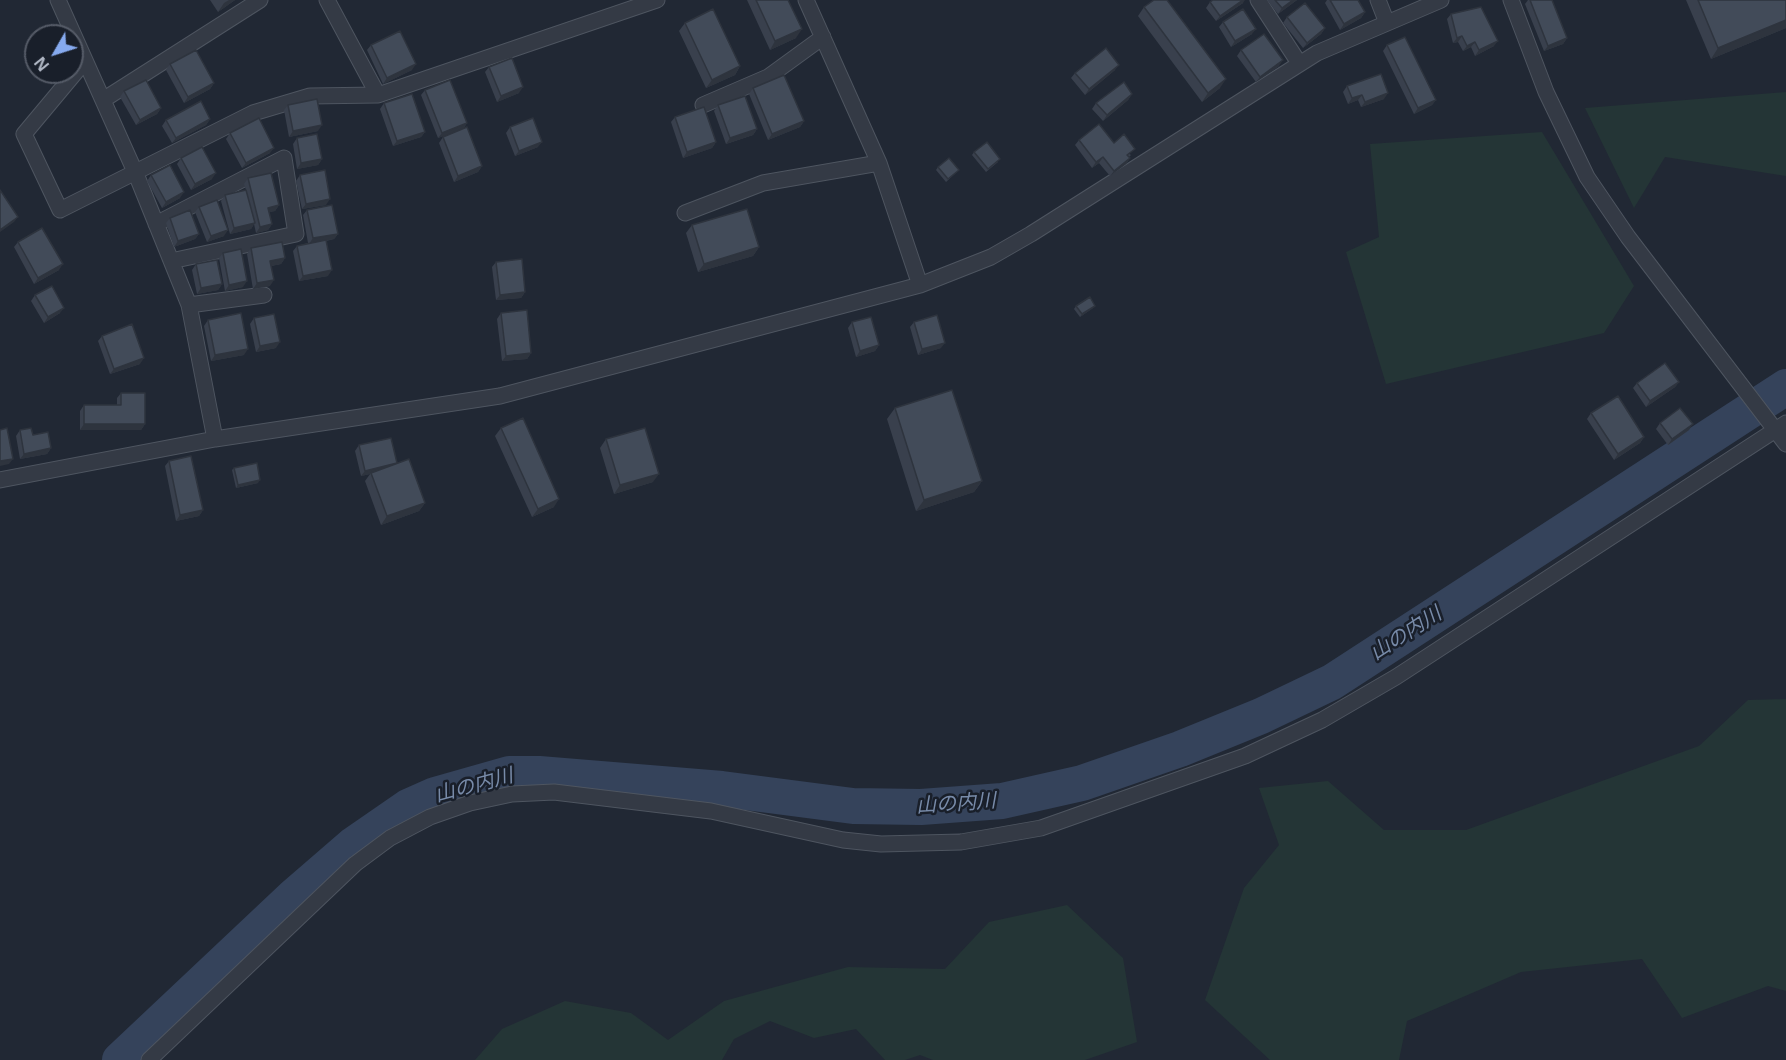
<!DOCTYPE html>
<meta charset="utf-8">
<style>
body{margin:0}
#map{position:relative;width:1786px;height:1060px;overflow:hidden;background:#212834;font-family:"Noto Sans",sans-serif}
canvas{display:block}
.north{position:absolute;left:24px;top:24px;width:60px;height:60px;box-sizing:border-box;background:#191f2a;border:2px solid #555b67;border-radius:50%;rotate:231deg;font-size:16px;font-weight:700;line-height:24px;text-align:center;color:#aeb5c2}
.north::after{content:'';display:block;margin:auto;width:21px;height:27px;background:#86aaef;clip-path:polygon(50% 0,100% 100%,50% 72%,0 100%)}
</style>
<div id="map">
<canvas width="1786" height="1060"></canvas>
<div class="north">N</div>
</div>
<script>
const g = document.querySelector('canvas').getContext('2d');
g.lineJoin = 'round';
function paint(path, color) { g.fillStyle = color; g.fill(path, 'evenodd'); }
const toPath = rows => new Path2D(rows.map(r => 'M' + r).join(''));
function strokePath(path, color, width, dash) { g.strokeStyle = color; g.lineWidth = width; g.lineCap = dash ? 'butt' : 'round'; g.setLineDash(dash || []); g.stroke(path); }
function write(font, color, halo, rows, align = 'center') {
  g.font = font + ' "Noto Sans","Noto Sans JP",sans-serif'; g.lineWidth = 5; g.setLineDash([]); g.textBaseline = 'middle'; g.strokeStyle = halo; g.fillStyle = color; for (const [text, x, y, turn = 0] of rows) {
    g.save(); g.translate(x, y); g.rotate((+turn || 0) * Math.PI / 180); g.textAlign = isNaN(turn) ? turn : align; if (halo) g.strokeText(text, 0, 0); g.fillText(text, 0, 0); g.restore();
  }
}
const green = toPath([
 [1786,92,1786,176,1665,157,1634,208,1585,108],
 [1542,132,1634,286,1604,333,1386,384,1346,252,1379,237,1370,144],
 [1786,699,1786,991,1768,986,1682,1018,1642,959,1521,972,1407,1021,1399,1060,1270,1060,1205,1000,1244,888,1279,845,1259,788,1328,781,1384,830,1466,830,1699,746,1748,700],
 [1067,905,1123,958,1137,1042,1085,1060,933,1060,920,1055,905,1060,885,1060,856,1029,814,1038,770,1021,734,1039,722,1060,475,1060,502,1029,565,1001,631,1013,668,1040,724,1001,848,967,945,969,989,922]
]);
const river = toPath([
 [120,1060,294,896,353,845,408,807,435,795,509,774,539,774,722,789,853,806,921,807,1002,801,1082,783,1180,749,1261,716,1332,682,1786,387]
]);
const street = toPath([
 [58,0,136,174,189,305,215,439],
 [327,0,378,95],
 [806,0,879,163,920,285],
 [1258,0,1299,63],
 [1378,0,1387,23],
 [1511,0,1546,92,1587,177,1628,237,1786,444],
 [85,61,24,134,60,210,253,113,310,96,378,95,657,0],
 [103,100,260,0],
 [703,105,768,77,823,37],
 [685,213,763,183,879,163],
 [156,224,284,158,296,234,171,261],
 [189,305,264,295],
 [0,480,215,439,500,396,920,285,991,257,1031,234,1317,53,1441,0],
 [149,1060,355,864,390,838,430,817,470,803,512,794,554,792,711,811,843,840,881,844,961,842,1041,828,1245,756,1322,720,1396,677,1786,423]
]);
const wall = toPath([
 [210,0,235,0,218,12],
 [747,0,788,0,796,38,770,50],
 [1267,0,1297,0,1278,14],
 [1327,0,1358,0,1365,12,1361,18,1340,30,1325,3],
 [1528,0,1552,0,1567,38,1563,44,1544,51,1525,4],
 [1686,0,1786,0,1786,28,1711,59],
 [1210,2,1243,3,1216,21,1206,8],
 [1144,7,1220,88,1202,102,1138,16],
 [1451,14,1494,46,1475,56,1471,47,1463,51,1458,42,1453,43,1447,19],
 [1287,17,1325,28,1321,34,1303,48,1283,23],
 [1223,22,1252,34,1231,47,1219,27],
 [685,23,740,66,735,75,706,88,679,31],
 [371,45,412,70,383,84,367,50],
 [1387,45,1436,100,1432,105,1414,114,1383,51],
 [1241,50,1279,66,1256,82,1237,56],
 [170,64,214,83,210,89,184,103,166,70],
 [489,67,519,93,497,102,485,72],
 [1115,70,1085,95,1071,78,1075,73],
 [1347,86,1384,99,1361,107,1358,100,1348,104,1343,92],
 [753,88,804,121,800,127,768,140,749,94],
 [425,90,467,123,463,129,438,138,421,95],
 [124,91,161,108,157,114,136,125,120,97],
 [1132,94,1128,100,1103,121,1092,109,1096,103],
 [384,103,425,132,421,137,393,146,380,109],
 [288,105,318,131,289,137,284,110],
 [718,105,757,129,753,135,726,144,714,111],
 [675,117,716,142,712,148,683,158,671,122],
 [210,119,206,125,172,143,162,126,166,120],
 [510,127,538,147,515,156,506,133],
 [230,133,270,153,242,168,226,139],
 [443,137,482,166,478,172,454,182,439,143],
 [297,138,322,159,318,165,297,169,293,144],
 [1079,140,1114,143,1131,155,1129,157,1130,158,1126,164,1110,176,1099,163,1092,168,1075,145],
 [974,152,998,162,986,172,972,155],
 [181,158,212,179,191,190,177,164],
 [938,167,959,170,946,182,936,170],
 [151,175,180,198,162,208,147,181],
 [300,175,326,205,302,209,296,181],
 [248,178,279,205,275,211,269,212,272,224,268,230,256,233,254,224,251,229,230,234,221,201,225,195,246,190,244,184],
 [199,207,224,236,207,242,195,212],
 [307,210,338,234,334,239,326,241,328,276,299,281,293,251,297,246,308,243,303,215],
 [170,218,199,234,195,239,174,247,166,223],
 [692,225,759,247,753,256,698,272,686,233],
 [18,242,59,270,34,284,14,247],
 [251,248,285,258,281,264,271,266,270,286,253,289,247,254],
 [223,253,243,287,225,291,219,258],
 [496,262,525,292,521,298,496,300,492,267],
 [196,264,222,284,218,290,197,294,192,270],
 [35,295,60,313,44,323,31,301],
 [1076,306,1093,308,1080,317,1074,309],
 [501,313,531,353,527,359,502,361,497,319],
 [254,318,276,348,256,352,250,324],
 [208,320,244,355,211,361,204,326],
 [852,322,879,345,875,351,856,357,848,328],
 [914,322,941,348,918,355,910,327],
 [102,336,140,364,110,374,98,341],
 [1679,382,1675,387,1646,407,1633,388,1637,383],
 [121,393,145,424,141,430,80,430,80,411,84,405,117,405,117,398],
 [895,408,982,481,974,492,916,511,887,419],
 [1591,413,1644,437,1640,443,1614,460,1587,419],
 [1660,423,1689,430,1668,445,1656,429],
 [501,428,554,507,532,517,495,436],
 [20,430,33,435,51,448,47,454,20,459,16,436],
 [606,439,653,482,614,494,600,448],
 [359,445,397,463,425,503,419,511,381,525,365,481,370,474,361,476,355,451],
 [169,461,203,510,199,516,176,521,165,466],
 [234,468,258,483,236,488,232,470]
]);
const shadedWall = toPath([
 [229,0,235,0,218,12,224,3],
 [1243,0,1245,0,1243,3,1216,21,1220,16],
 [1293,0,1297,0,1278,14,1282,8],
 [1365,12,1361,18,1340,30,1344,24],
 [1786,20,1786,28,1711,59,1718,48],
 [1325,28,1321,34,1303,48,1307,43],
 [802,29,796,38,770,50,775,41],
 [1256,29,1252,34,1231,47,1235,41],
 [1462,36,1458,42,1453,43,1457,38],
 [1567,38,1563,44,1544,51,1548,46],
 [1498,41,1494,46,1475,56,1479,50],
 [1475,42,1471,47,1463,51,1467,46],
 [1283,60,1279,66,1256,82,1260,77],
 [416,64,412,70,383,84,387,78],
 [1119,65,1115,70,1085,95,1089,89],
 [740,66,735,75,706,88,712,80],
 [1226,79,1220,88,1202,102,1208,93],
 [214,83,210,89,184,103,188,97],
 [523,87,519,93,497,102,501,96],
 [1388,93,1384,99,1361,107,1365,102],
 [1132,94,1128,100,1103,121,1107,115],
 [1362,95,1358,100,1348,104,1352,98],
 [1436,100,1432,105,1414,114,1418,108],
 [161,108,157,114,136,125,140,120],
 [210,119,206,125,172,143,176,138],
 [804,121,800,127,768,140,772,134],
 [467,123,463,129,438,138,442,133],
 [322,125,318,131,289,137,293,131],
 [757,129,753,135,726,144,730,138],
 [425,132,421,137,393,146,397,141],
 [542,142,538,147,515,156,519,151],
 [716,142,712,148,683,158,687,152],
 [274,148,270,153,242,168,246,163],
 [1103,157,1099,163,1092,168,1096,162],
 [1130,158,1126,164,1110,176,1114,171],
 [322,159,318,165,297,169,301,163],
 [482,166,478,172,454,182,458,176],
 [216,173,212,179,191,190,195,184],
 [184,192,180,198,162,208,166,202],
 [330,199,326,205,302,209,306,204],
 [279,205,275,211,264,213,268,208],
 [18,217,14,222,0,232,0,230],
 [255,223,251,229,230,234,234,228],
 [272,224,268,230,256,233,260,227],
 [228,230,224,236,207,242,211,236],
 [199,234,195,239,174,247,178,241],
 [338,234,334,239,309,244,313,238],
 [759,247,753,256,698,272,704,264],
 [285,258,281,264,266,267,270,261],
 [63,264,59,270,34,284,38,278],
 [332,270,328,276,299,281,303,276],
 [274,280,270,286,253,289,257,283],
 [247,281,243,287,225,291,229,285],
 [222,284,218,290,197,294,201,288],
 [525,292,521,298,496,300,500,295],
 [1095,306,1093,308,1080,317,1082,314],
 [64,308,60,313,44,323,48,317],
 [280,342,276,348,256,352,260,346],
 [945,343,941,348,918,355,922,349],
 [879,345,875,351,856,357,860,351],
 [248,349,244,355,211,361,215,355],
 [531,353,527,359,502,361,506,356],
 [144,358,140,364,110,374,114,369],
 [1679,382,1675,387,1646,407,1650,401],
 [84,424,145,424,141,430,80,430],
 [1693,424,1689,430,1668,445,1672,439],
 [1644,437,1640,443,1614,460,1618,454],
 [51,448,47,454,20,459,24,454],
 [13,459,9,464,0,466,0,461],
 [397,463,371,473,370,474,361,476,365,471],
 [659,474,653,482,614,494,620,485],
 [260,480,258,483,236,488,238,485],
 [982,481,974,492,916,511,924,500],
 [559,499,554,507,532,517,538,509],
 [425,503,419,511,381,525,387,516],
 [203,510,199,516,176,521,180,515]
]);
const building = toPath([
 [756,0,788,0,802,29,775,41,756,0],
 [1154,0,1167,0,1226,79,1208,93,1144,7,1154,0],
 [1213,0,1243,0,1220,16,1210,2,1213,0],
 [1275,0,1293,0,1282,8,1275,0],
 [1330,0,1358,0,1365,12,1344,24,1330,0],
 [1530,0,1552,0,1567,38,1548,46,1530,0],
 [1698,0,1786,0,1786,20,1718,48,1698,0],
 [1305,3,1325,28,1307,43,1287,17,1305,3],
 [1481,7,1498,41,1479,50,1475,42,1467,46,1462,36,1457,38,1451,14,1481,7],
 [713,9,740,66,712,80,685,23,713,9],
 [1243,9,1256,29,1235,41,1223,22,1243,9],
 [400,31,416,64,387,78,371,45,400,31],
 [1264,34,1283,60,1260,77,1241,50,1264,34],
 [1405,37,1436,100,1418,108,1387,45,1405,37],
 [1106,48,1119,65,1089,89,1075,73,1106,48],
 [196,50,214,83,188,97,170,64,196,50],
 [512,58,523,87,501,96,489,67,512,58],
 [1381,74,1388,93,1365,102,1362,95,1352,98,1347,86,1381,74],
 [784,75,804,121,772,134,753,88,784,75],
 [146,80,161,108,140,120,124,91,146,80],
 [450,80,467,123,442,133,425,90,450,80],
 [1124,82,1132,94,1107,115,1096,103,1124,82],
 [412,94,425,132,397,141,384,103,412,94],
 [745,96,757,129,730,138,718,105,745,96],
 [317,99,322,125,293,131,288,105,317,99],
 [201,101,210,119,176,138,166,120,201,101],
 [704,107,716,142,687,152,675,117,704,107],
 [259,118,274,148,246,163,230,133,259,118],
 [533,118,542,142,519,151,510,127,533,118],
 [1099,124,1114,143,1124,134,1135,149,1127,155,1130,158,1114,171,1103,157,1096,162,1079,140,1099,124],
 [467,127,482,166,458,176,443,137,467,127],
 [317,134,322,159,301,163,297,138,317,134],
 [987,142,1000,159,988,169,974,152,987,142],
 [202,147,216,173,195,184,181,158,202,147],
 [949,158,959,170,948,179,938,167,949,158],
 [170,165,184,192,166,202,151,175,170,165],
 [325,170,330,199,306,204,300,175,325,170],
 [271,173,279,205,268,208,272,224,260,227,248,178,271,173],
 [0,190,18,217,0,230,0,190],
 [246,190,255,223,234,228,225,195,246,190],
 [217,200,228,230,211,236,199,207,217,200],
 [332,205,338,234,313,238,307,210,332,205],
 [747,209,759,247,704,264,692,225,747,209],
 [190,210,199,234,178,241,170,218,190,210],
 [42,228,63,264,38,278,18,242,42,228],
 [326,240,332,270,303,276,297,246,326,240],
 [282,242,285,258,270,261,274,280,257,283,251,248,282,242],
 [241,249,247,281,229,285,223,253,241,249],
 [522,259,525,292,500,295,496,262,522,259],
 [217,260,222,284,201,288,196,264,217,260],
 [52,286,64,308,48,317,35,295,52,286],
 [1090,297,1095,306,1082,314,1076,306,1090,297],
 [527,310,531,353,506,356,501,313,527,310],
 [241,313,248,349,215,355,208,320,241,313],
 [274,314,280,342,260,346,254,318,274,314],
 [937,315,945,343,922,349,914,322,937,315],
 [871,317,879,345,860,351,852,322,871,317],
 [132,324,144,358,114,369,102,336,132,324],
 [1665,363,1679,382,1650,401,1637,383,1665,363],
 [952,390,982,481,924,500,895,408,952,390],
 [121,393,145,393,145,424,84,424,84,405,121,405,121,393],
 [1618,396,1644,437,1618,454,1591,413,1618,396],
 [1680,408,1693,424,1672,439,1660,423,1680,408],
 [523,418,559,499,538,509,501,428,523,418],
 [7,428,13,459,0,461,0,430,7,428],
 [31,428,33,435,48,432,51,448,24,454,20,430,31,428],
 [645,428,659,474,620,485,606,439,645,428],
 [391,438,397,463,365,471,359,445,391,438],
 [191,456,203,510,180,515,169,461,191,456],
 [409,459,425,503,387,516,371,473,409,459],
 [257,463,260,480,238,485,234,468,257,463]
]);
const waterNames = [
 ["山の内川",1406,634,-33],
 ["山の内川",474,786,-15],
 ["山の内川",956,804,-4]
];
paint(green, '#243536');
strokePath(river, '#35435b', 36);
strokePath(street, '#4e5560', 17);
strokePath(street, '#343a45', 15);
paint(wall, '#39404d');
paint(shadedWall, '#2e343e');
paint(building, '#424b59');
strokePath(building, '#2e343e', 1.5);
write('italic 20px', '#788ba9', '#191f2a', waterNames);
</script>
